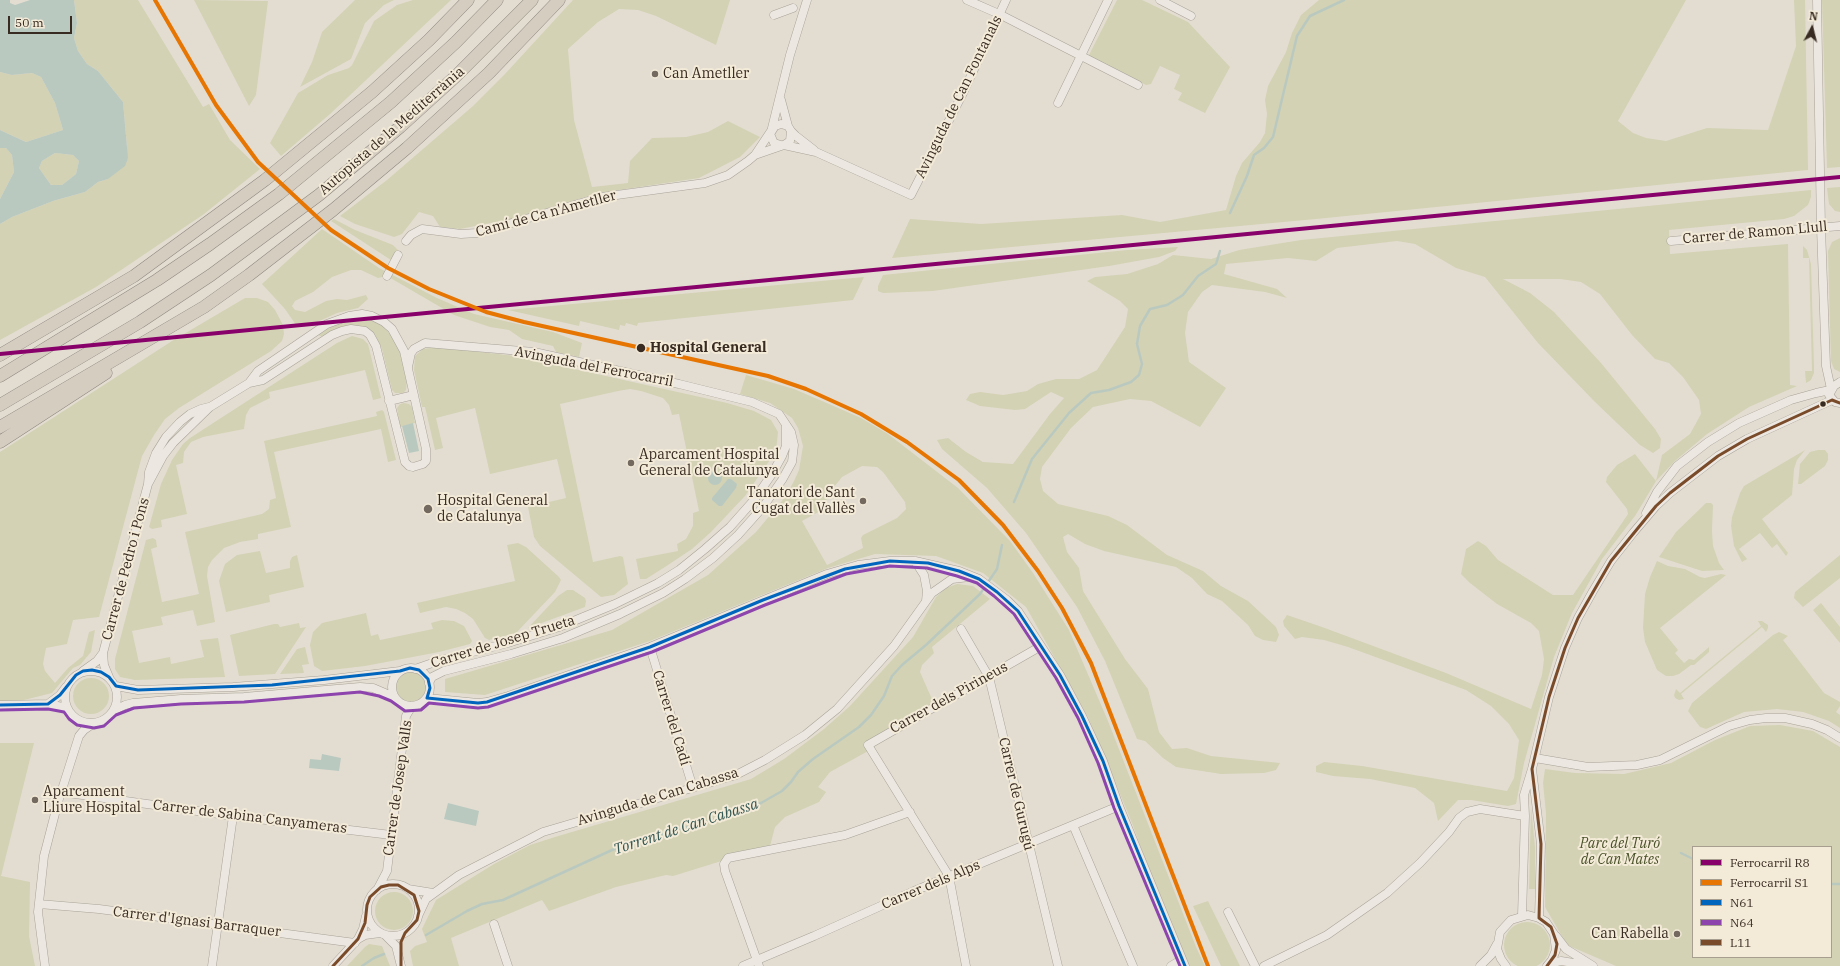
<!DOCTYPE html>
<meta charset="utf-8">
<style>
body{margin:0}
#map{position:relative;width:1840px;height:966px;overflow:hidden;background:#e3ddd1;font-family:"IBM Plex Serif",serif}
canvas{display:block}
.legend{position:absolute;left:1692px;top:846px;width:140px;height:112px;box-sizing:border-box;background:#f3ead8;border:1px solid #a89e8f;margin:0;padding:5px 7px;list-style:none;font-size:12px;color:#382b21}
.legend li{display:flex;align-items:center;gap:8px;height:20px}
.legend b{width:20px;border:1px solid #a89e8f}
.north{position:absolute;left:1792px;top:8px;width:40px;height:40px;-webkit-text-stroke:3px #f3ead8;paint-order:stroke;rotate:7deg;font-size:11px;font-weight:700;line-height:16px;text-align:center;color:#382b21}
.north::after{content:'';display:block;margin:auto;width:14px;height:18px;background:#382b21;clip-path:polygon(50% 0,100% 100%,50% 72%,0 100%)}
.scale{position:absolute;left:8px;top:16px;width:64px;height:18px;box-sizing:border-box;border:2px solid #382b21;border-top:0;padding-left:5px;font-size:12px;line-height:14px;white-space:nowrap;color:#382b21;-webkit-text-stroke:3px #f3ead8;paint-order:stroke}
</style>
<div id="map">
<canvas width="1840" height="966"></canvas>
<ul class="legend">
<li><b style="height:5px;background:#88006a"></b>Ferrocarril R8</li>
<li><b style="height:5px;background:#e67502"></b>Ferrocarril S1</li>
<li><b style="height:5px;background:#0065bd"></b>N61</li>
<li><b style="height:5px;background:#8e44ad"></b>N64</li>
<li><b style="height:5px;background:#7a4b2a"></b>L11</li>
</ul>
<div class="north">N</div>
<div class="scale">50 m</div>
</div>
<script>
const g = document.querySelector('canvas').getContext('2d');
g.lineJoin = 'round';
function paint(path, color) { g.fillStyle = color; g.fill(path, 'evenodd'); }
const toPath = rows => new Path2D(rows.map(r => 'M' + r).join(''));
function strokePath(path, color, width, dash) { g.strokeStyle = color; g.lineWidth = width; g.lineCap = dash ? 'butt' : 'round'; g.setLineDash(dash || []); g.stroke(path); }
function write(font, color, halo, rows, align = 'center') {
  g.font = font + ' "IBM Plex Serif",serif'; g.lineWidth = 4; g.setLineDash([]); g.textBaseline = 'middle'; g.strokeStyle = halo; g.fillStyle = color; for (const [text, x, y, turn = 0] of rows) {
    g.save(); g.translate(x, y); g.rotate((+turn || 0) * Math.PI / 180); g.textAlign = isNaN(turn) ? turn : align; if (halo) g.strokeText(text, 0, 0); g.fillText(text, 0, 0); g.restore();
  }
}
const green = toPath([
 [74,0,138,0,203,107,209,104,230,140,260,169,204,214,96,287,0,340,0,224,12,217,53,201,85,192,98,182,108,179,127,146,123,102,98,71,87,64,78,51,74,38,77,23],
 [194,0,268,1,256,95,249,106],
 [355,0,394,0,384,5,365,23,351,59,300,87,312,62,322,32],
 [413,0,451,0,330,114,281,156,270,143,298,93,328,75,349,68,352,65,374,21,397,5],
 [573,0,730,0,716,45,656,16,638,10,619,9,598,22,568,49,574,120,592,187,628,183,630,161,652,138,686,137,708,132,728,121,760,137,740,157,699,178,599,193,511,219,460,229,440,227,433,216,419,212,402,234,394,237,355,224,340,216,387,180,473,106,505,74],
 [1117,0,1142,0,1188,22,1230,67,1205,113,1178,100,1182,93,1174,89,1180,75,1160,66,1151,84,1146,85,1090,57,1089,55],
 [1319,0,1686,0,1618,121,1633,133,1646,138,1666,141,1707,128,1768,130,1796,46,1794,0,1805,0,1808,170,1316,219,892,258,910,219,981,224,1122,215,1160,222,1226,210,1236,176,1242,163,1260,142,1265,133,1267,114,1265,100,1268,86,1286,52,1292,33,1301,15],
 [1822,0,1840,0,1840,167,1827,168],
 [0,72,12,75,32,73,41,77,55,103,63,130,26,142,0,130],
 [0,148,6,148,12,155,14,172,0,199],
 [55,153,73,155,79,161,76,174,62,185,51,185,39,168,42,161],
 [1840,187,1840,212,1835,211,1829,204,1827,188],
 [1811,190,1811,197,1808,205,1794,216,1784,219,1669,230,1670,254,1788,244,1790,385,1797,386,1749,407,1707,434,1675,461,1656,481,1635,516,1602,559,1572,613,1554,657,1524,763,1516,804,1508,806,1471,800,1458,800,1438,821,1434,803,1415,788,1370,779,1333,776,1316,772,1316,766,1324,762,1362,766,1507,791,1514,778,1519,740,1509,724,1491,706,1466,690,1348,647,1324,640,1302,637,1295,639,1284,626,1283,621,1287,615,1322,627,1446,673,1531,709,1542,675,1544,659,1539,631,1531,623,1497,604,1470,583,1461,574,1466,549,1478,541,1486,546,1498,560,1553,595,1573,595,1628,514,1627,509,1606,482,1607,477,1617,465,1635,454,1656,481,1662,455,1690,434,1701,414,1699,400,1683,377,1669,363,1655,359,1632,335,1600,294,1581,282,1560,279,1503,279,1530,293,1554,312,1601,363,1655,429,1661,439,1660,448,1653,453,1640,445,1595,402,1538,343,1485,277,1456,268,1415,244,1397,241,1337,248,1316,261,1288,258,1226,264,1224,274,1277,289,1287,298,1265,292,1212,285,1202,292,1188,312,1185,333,1189,362,1226,388,1200,427,1151,401,1130,399,1093,407,1071,428,1042,467,1040,479,1043,491,1058,504,1108,516,1127,525,1167,555,1203,571,1221,586,1248,601,1276,627,1279,635,1276,642,1263,640,1255,636,1248,625,1222,601,1207,594,1192,578,1176,567,1104,551,1085,544,1068,534,1063,537,1067,552,1079,568,1083,591,1125,659,1148,689,1159,732,1172,749,1187,748,1211,756,1280,763,1276,770,1264,773,1221,774,1176,767,1163,758,1145,741,1137,739,1105,661,1077,607,1026,533,987,488,942,449,937,440,948,438,966,452,983,462,1013,464,1050,414,1064,398,1051,392,1025,409,1015,410,980,406,966,400,970,394,980,392,1003,395,1027,391,1038,384,1056,379,1079,379,1097,370,1125,327,1128,309,1120,301,1087,281,1095,277,1127,274,1158,264,1173,255,1211,259,1239,250,1301,240],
 [334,219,355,230,393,245,398,250,398,255,394,262,331,221],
 [322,229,379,268,437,298,474,314,553,332,582,343,579,357,556,352,553,346,522,339,509,330,490,327,454,315,387,276,378,278,361,270,351,270,332,277,313,292,295,301,292,306,295,310,305,312,326,301,337,299,347,300,366,295,368,299,358,308,337,313,311,325,303,327,296,325,285,309,262,284],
 [1840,238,1840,372,1834,369,1831,361,1828,251,1832,242],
 [1803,246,1807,250,1811,264,1814,367,1814,373,1811,380,1806,383,1805,371,1812,371,1809,258,1803,258],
 [1178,247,1175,251,1159,257,1109,266,933,291,883,293,878,291,878,286,883,275,1127,250],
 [864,277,853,300,638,323,637,326,626,323,625,326,620,325,619,330,580,321,579,326,508,310],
 [245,298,257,298,268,302,275,310,283,325,284,334,282,341,271,351,179,408,165,419,154,435,142,456,99,617,73,620,67,644,46,648,43,664,45,671,55,683,68,668,83,656,89,632,95,630,91,652,80,665,73,668,52,693,20,701,0,701,0,452,172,341],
 [362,318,370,319,380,324,393,337,400,352,407,380,406,390,403,393,395,393,392,390,382,349,375,335,369,329,361,326,343,327,335,329,323,337,318,335,341,321],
 [352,336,363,339,368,344,381,398,373,400,365,370,269,392,270,398,250,408,246,415,244,429,203,437,191,442,184,452,183,463,176,465,187,514,161,520,162,527,152,529,149,527,161,484,172,460,183,444,190,438,337,343],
 [430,348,443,348,516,356,727,403,754,411,771,420,778,432,776,451,745,496,711,532,692,549,668,565,646,579,640,579,636,559,678,551,677,544,686,539,693,526,693,513,699,511,679,414,672,415,669,405,663,398,641,391,630,389,618,391,560,404,593,562,620,556,623,557,628,584,614,595,601,597,540,546,534,537,528,507,566,498,557,459,490,474,475,408,436,418,443,448,435,450,425,407,422,407,414,370,415,356,423,349],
 [746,375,794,389,829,404,861,418,888,434,958,488,1010,541,1033,573,1069,630,1108,721,1196,947,1205,966,1189,966,1164,911,1132,823,1088,717,1026,607,983,573,936,556,875,554,828,568,650,641,485,695,445,692,445,679,612,630,708,575,756,532,786,496,794,481,799,470,803,446,798,428,792,418,770,403,740,394],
 [862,466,877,467,883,472,905,502,906,509,897,518,863,535,861,538,863,548,827,565,802,521,822,510,830,492,842,477],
 [404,403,409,404,412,407,415,423,400,427,397,408,400,404],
 [382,410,384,412,396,460,388,462,381,429,274,452,291,527,258,534,258,539,240,542,224,548,212,560,208,567,207,576,215,622,197,626,193,610,161,617,163,625,132,631,139,663,170,657,171,664,204,657,200,640,218,638,225,677,135,680,120,677,115,669,115,659,146,540,153,538,156,540,157,547,151,549,162,602,199,594,185,532,262,514,269,509,270,500,276,498,264,441,377,416,376,412],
 [1805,450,1797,460,1794,469,1792,495,1762,519,1788,553,1786,556,1777,544,1772,548,1760,533,1739,549,1747,559,1742,562,1734,546,1731,526,1732,517,1740,493,1744,486],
 [1818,450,1825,450,1828,454,1828,460,1825,466,1801,484,1798,484,1800,464,1810,452],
 [1706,503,1711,503,1713,505,1712,531,1713,546,1719,563,1724,570,1702,571,1659,557,1676,532],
 [518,543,526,547,559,577,561,580,555,592,516,633,489,640,485,638,473,619,465,613,456,609,446,607,420,613,417,603,515,581,507,545],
 [260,551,266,573,290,568,290,561,292,557,297,555,304,587,269,595,270,602,226,612,219,581,225,564,237,555],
 [1840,555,1840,578,1803,607,1794,598,1795,592],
 [1657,561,1668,566,1685,569,1700,577,1705,578,1721,574,1726,575,1660,628,1678,650,1675,653,1684,663,1689,659,1694,660,1709,647,1709,652,1694,665,1691,665,1679,674,1673,676,1666,676,1657,670,1645,642,1643,628,1645,594,1650,577],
 [957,584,973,586,990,599,932,647,934,653,922,665,920,672,935,706,870,742,870,750,830,772,818,787,826,792,819,802,785,817,775,827,770,846,673,876,666,875,616,887,549,911,542,900,451,938,459,966,413,966,410,951,415,946,427,942,422,929,436,900,494,864,530,845,555,837,751,779,784,759,824,729,850,706,913,637,936,597,946,588],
 [567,590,573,590,585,598,586,601,585,607,528,628,558,596],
 [1821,603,1840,627,1840,643,1813,610],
 [366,613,371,636,378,634,380,640,433,629,431,623,442,620,454,621,464,626,472,641,470,644,439,652,365,666,322,671,314,666,310,645,313,632,322,623],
 [1758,621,1762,621,1768,625,1768,628,1766,632,1762,627,1681,694,1684,699,1679,700,1675,698,1674,695,1676,689,1680,693,1761,626],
 [299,623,300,628,306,627,275,674,239,676,230,635,274,624,278,624,280,627],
 [1779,632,1788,636,1783,640,1824,693,1840,702,1840,706,1836,712,1840,715,1840,728,1829,721,1803,712,1777,709,1744,712,1706,729,1700,727,1688,711,1692,703,1773,635],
 [305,647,309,664,302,665,304,673,280,674,297,649],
 '396 687a15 15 0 1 1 30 0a15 15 0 1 1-30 0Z',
 '73 696a18 18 0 1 1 36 0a18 18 0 1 1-36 0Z',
 [1780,725,1813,731,1840,747,1840,966,1616,966,1567,945,1545,907,1546,813,1543,783,1545,769,1575,773,1624,774,1671,763,1715,740,1750,726],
 [1693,847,1831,847,1831,957,1693,957],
 [0,743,34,743,1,876,30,882,29,936,35,966,0,966],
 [1531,807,1535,847,1535,889,1529,889],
 '375 911a19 19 0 1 1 38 0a19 19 0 1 1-38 0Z',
 [1208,901,1240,966,1221,966,1193,906],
 '1504 945a23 23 0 1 1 46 0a23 23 0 1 1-46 0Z',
 [369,944,382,946,390,966,347,966,365,947]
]);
const water = toPath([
 [0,0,10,0,10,3,15,5,30,0,74,0,77,23,74,38,78,51,87,64,98,71,123,102,128,158,125,166,108,179,98,182,85,192,53,201,12,217,0,224,0,199,14,172,12,155,6,148,0,148,0,130,26,142,63,130,55,103,41,77,32,73,12,75,0,72],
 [55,153,73,155,79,161,76,174,62,185,51,185,39,168,42,161],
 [413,423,419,451,409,453,402,426],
 '708 478a7 7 0 1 1 14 0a7 7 0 1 1-14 0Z',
 [728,479,731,479,737,484,736,488,722,506,719,506,712,500,712,498],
 [322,754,341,758,339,771,309,768,310,759,321,760],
 [448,803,479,811,476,826,444,819]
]);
const stream = toPath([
 [1230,213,1247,176,1254,155,1264,148,1273,137,1297,36,1310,16,1344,0],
 [1014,502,1032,459,1069,413,1091,393,1109,390,1131,382,1139,375,1142,364,1137,344,1140,326,1150,309,1167,305,1183,295,1198,276,1216,264,1220,251],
 [1681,853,1693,859],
 [1831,884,1840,884],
 [426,935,467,911,482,904,503,900,623,845,706,822,761,803,782,791,791,782,798,772,813,759,859,727,871,715,884,696,892,676,902,665,926,645,980,594,997,569,1002,545],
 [362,966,374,958,384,954]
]);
const minor = toPath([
 [967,0,999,14,1138,85],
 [1160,0,1191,16],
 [1817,0,1821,228,1826,366,1831,389],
 [774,15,793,8],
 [781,100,788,126],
 [1058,103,1108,0],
 [772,128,790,55,807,0],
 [791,131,796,136,814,150],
 [784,145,816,152,911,195,962,95,1006,0],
 [755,155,784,145,790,141,791,131,788,126,781,124,775,126,770,134,774,143,781,145],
 [406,241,411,235,422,229,461,234,477,233,602,197,705,183,728,175,748,161,755,155,771,131],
 [1671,241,1840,226],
 [387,276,398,255],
 [408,367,411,353,414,349,425,343,534,352,679,384,752,402,779,414,791,432,794,445,792,462,782,480,763,507,738,535,713,558,685,579,663,593,620,614,563,638,511,654,444,671,432,677,429,683],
 [1840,382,1834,386,1829,395,1835,402,1840,403],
 [389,401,414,395],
 [148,484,163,456,173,443,210,407,249,383,258,371,327,324,349,316,362,314,372,316,384,322,392,329,404,351,426,449,426,461,423,464,413,467,409,466,405,462,376,346,370,335,365,331,351,329,342,331,332,335,263,380,249,383],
 [1646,513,1657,492,1677,466,1708,442,1739,423,1791,400,1816,393,1830,390],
 [915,561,924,575,927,591,926,601],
 [961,629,989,677,1058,966],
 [650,647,693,788],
 [103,653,104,665,109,677],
 '392 687a19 19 0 1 1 38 0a19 19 0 1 1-38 0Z',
 [415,669,441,660,508,643,559,627,615,604,658,583,679,570,705,549,730,527,754,500,772,474,782,456,786,446,786,426],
 '65 697a26 26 0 1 1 52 0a26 26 0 1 1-52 0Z',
 [83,671,97,661,103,653,148,484,149,472,156,453,166,437,180,422,190,414,201,409,209,407],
 [116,686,138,690,233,687,324,680,400,671],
 [427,698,478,703,487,702,508,696,650,647,827,574,858,565,890,561,915,561,959,571,979,579,1007,600,1018,611,1060,675,1082,716,1103,761,1119,806,1185,966],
 [48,704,60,695,66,687],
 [0,705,48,704,67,708],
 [113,711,125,705,133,703,181,699,244,697,360,687,373,688,394,697],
 [1535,758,1588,767,1637,765,1660,760,1729,726,1750,720,1766,718,1785,718,1812,724,1827,730,1840,738],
 [1532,769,1541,844,1539,918],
 [61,792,233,816,391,835],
 [1073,825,1133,966],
 '367 910a26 26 0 1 1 52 0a26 26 0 1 1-52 0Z',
 [408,889,433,893],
 [377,890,387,871,406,716,412,706],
 [39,904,99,909,355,943],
 [1228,912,1255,966],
 [418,916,426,899,459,875,543,832,736,775,765,760,805,735,837,709,894,646,932,593,952,579,969,577],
 [1522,916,1525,816,1524,795,1532,769,1549,697,1565,648,1578,618,1593,591,1611,561,1633,533,1656,506,1670,493,1718,456,1747,439,1832,400],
 [494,924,508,966],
 [385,935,396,946,401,966],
 [1556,936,1566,949,1593,966],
 [358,939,365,935,380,933],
 [1549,964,1561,961,1586,965],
 [45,966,38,912,44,856,58,802,79,736,84,730,94,723],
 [212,966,233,816],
 [333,966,358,939,363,929,366,916],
 [743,966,814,936,914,891,1119,806],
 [759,966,725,871,724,864,728,858,845,835,910,812],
 [966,966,949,876,868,745,1036,649],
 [1171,966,1181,960],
 [1264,966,1327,935,1387,893,1420,863,1449,832,1459,818,1467,812,1480,809,1525,816],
 [1480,966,1491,955,1497,944],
 [1506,966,1501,959,1497,949,1500,932,1511,920,1528,915,1539,918,1546,922,1554,934,1556,950,1552,960,1547,966]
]);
const highway = toPath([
 [0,355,134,276,265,180,372,92,429,40,468,0],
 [0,376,157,280,210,244,279,194,391,102,456,42,497,0],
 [0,405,140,322,211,275,319,195,400,127,455,77,532,0],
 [0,427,204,307,249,275,333,210,407,148,489,73,559,0],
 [0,442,106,373]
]);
const bus1 = toPath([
 [0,705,48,704,60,695,76,675,83,671,92,670,101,672,109,677,116,686,138,690,272,685,400,671,410,668,419,670,428,679,430,688,427,698,478,703,487,702,650,647,763,600,845,569,890,561,928,563,959,571,979,579,997,592,1018,611,1060,675,1082,716,1103,761,1119,806,1185,966]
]);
const bus2 = toPath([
 [0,710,48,709,64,712,69,719,77,725,94,728,104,726,116,715,134,708,181,704,244,702,360,692,379,696,391,701,405,711,421,710,429,703,478,708,488,707,652,652,765,605,846,574,890,566,927,568,957,576,977,583,994,596,1014,614,1056,678,1078,718,1098,763,1114,808,1180,966]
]);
const bus3 = toPath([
 [333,966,358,939,365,923,367,905,370,897,381,887,389,885,398,885,414,895,419,911,417,920,405,933,401,942,401,966],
 [1547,966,1555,955,1557,944,1551,927,1539,918,1541,844,1532,769,1549,697,1565,648,1578,618,1611,561,1656,506,1670,493,1718,456,1747,439,1832,400,1840,403]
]);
const rail1 = toPath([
 [0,354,1840,177]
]);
const rail2 = toPath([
 [155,0,216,105,258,162,331,230,388,268,429,289,486,312,524,322,768,376,806,389,861,414,907,442,959,480,1003,525,1038,571,1062,608,1091,663,1208,966]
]);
const markers = [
 [655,74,4,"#74695f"],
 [641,348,5,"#382b21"],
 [1823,404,3.5,"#382b21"],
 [631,463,4,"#74695f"],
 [863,501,4,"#74695f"],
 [428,509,5,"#74695f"],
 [35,800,4,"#74695f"],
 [1677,934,4,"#74695f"]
];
const poiNames = [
 ["Can Ametller",663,74],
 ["Aparcament Hospital",639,455],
 ["General de Catalunya",639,471],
 ["Tanatori de Sant",855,493,"right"],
 ["Cugat del Vallès",855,509,"right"],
 ["Hospital General",437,501],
 ["de Catalunya",437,517],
 ["Aparcament",43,792],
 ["Lliure Hospital",43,808],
 ["Can Rabella",1669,934,"right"]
];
const streetNames = [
 ["Avinguda de Can Fontanals",959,97,-64],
 ["Autopista de la Mediterrània",392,131,-41],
 ["Camí de Ca n'Ametller",546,214,-15],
 ["Carrer de Ramon Llull",1755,233,-5],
 ["Avinguda del Ferrocarril",594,367,11],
 ["Carrer de Pedro i Pons",126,569,-75],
 ["Carrer de Josep Trueta",503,642,-17],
 ["Carrer dels Pirineus",949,698,-29],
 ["Carrer del Cadí",671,718,73],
 ["Carrer de Josep Valls",398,788,-82],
 ["Carrer de Gurugú",1016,794,77],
 ["Avinguda de Can Cabassa",658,797,-17],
 ["Carrer de Sabina Canyameras",250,817,7],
 ["Carrer dels Alps",931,885,-23],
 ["Carrer d'Ignasi Barraquer",197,922,7]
];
const stopNames = [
 ["Hospital General",650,348]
];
const parkNames = [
 ["Parc del Turó",1620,844],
 ["de Can Mates",1620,860]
];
const waterNames = [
 ["Torrent de Can Cabassa",686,827,-18]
];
paint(green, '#d3d2b4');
paint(water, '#bac9c0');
strokePath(stream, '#bac9c0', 2.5);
strokePath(minor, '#a9a299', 9);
strokePath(highway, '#8e8880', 13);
strokePath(minor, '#ece8e1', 8);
strokePath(highway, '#d6cdc1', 12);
strokePath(bus1, '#0065bd', 3);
strokePath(bus2, '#8e44ad', 3);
strokePath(bus3, '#7a4b2a', 3);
strokePath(rail1, '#88006a', 4);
strokePath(rail2, '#e67502', 4);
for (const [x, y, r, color] of markers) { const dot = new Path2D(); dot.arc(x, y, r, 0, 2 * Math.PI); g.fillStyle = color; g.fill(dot); strokePath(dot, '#f3ead8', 1.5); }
write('14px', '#382b21', '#f3ead8', poiNames, 'left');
write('14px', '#382b21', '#f3ead8', streetNames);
write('bold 14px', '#382b21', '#f3ead8', stopNames, 'left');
write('italic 14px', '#4a5229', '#f3ead8', parkNames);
write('italic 15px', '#325652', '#f3ead8', waterNames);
</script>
